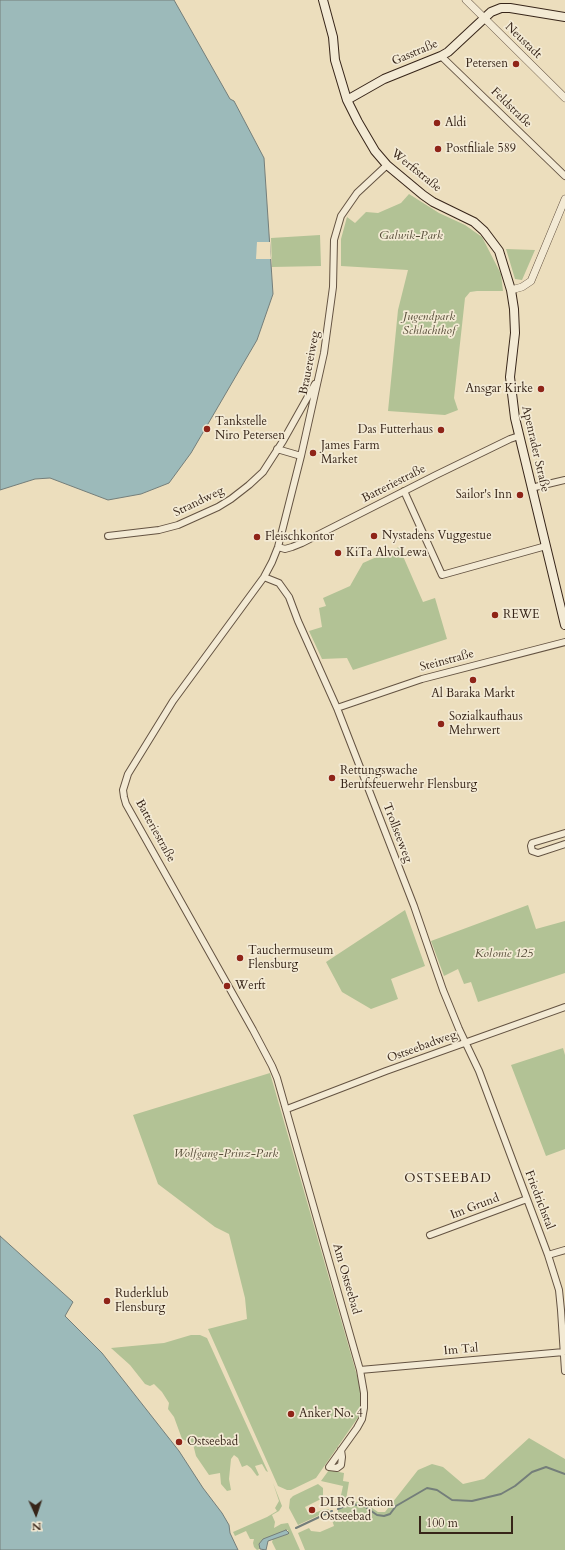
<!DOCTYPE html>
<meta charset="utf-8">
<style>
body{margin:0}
#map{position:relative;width:565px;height:1550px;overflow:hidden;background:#ecdebd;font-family:Cardo,serif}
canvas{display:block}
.north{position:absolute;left:16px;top:1494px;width:40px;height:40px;-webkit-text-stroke:3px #f3ead4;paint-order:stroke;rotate:177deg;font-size:11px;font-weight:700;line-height:16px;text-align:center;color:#372519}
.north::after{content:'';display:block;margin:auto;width:14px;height:18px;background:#372519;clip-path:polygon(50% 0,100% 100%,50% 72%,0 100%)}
.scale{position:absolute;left:419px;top:1516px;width:94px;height:18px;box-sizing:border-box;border:2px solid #372519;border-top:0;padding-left:5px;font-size:12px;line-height:14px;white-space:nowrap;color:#372519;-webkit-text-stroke:3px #f3ead4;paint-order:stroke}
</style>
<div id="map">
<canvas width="565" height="1550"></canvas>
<div class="north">N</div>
<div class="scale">100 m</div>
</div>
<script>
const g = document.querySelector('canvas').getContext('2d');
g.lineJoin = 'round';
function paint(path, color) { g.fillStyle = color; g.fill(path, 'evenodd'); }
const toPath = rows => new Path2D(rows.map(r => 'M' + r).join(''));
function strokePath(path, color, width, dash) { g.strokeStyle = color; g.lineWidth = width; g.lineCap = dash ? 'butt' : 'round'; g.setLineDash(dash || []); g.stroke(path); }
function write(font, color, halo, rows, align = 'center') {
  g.font = font + ' Cardo,serif'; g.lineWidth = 3.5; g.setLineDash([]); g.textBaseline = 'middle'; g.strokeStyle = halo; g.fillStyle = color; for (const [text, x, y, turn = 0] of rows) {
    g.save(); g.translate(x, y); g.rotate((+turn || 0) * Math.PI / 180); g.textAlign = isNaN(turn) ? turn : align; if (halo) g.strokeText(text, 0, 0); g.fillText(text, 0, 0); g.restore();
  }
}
const green = toPath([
 [409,194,439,213,465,225,482,237,501,274,503,291,477,291,470,292,465,298,454,398,458,410,445,415,388,411,398,310,408,270,341,266,341,239,347,217,355,223,366,212,378,213,401,203],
 [320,235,321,266,272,267,271,238],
 [506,249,535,250,522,280,515,279],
 [399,547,423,602,435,598,447,639,353,670,347,658,322,659,309,631,322,627,319,608,326,606,323,598,350,586,363,563],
 [528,905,536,929,565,921,565,973,478,1002,471,982,464,984,458,969,444,976,431,941],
 [405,910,425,966,391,979,398,999,371,1009,342,992,326,962],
 [563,1048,565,1055,565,1149,546,1156,511,1065],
 [270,1073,360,1386,361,1403,359,1416,316,1478,291,1490,287,1490,278,1486,208,1329,247,1319,245,1298,229,1234,215,1227,158,1184,133,1115],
 [191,1335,200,1335,207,1338,268,1472,266,1471,262,1464,255,1466,259,1475,257,1476,251,1468,247,1465,242,1467,238,1458,234,1455,231,1459,229,1479,231,1490,227,1491,221,1484,220,1473,209,1475,196,1456,193,1444,182,1439,174,1417,168,1409,169,1403,162,1392,154,1384,150,1386,145,1384,130,1365,111,1348,164,1343],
 [529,1438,565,1459,565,1550,305,1550,298,1533,309,1528,311,1531,320,1532,334,1526,332,1520,338,1518,338,1509,343,1486,321,1481,329,1470,344,1473,343,1481,349,1482,346,1500,365,1503,378,1512,385,1512,418,1470,432,1464,443,1467,463,1484,484,1479],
 [273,1483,282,1506,279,1511,272,1515,275,1522,274,1528,281,1524,288,1523,300,1550,276,1550,272,1542,273,1539,288,1534,288,1530,286,1530,259,1544,260,1549,257,1550,254,1547,253,1543,254,1539,250,1539,246,1531,235,1536,233,1532,267,1517,277,1511,275,1508,279,1501],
 [318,1484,323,1488,323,1498,305,1507,309,1515,325,1509,329,1509,328,1511,298,1525,289,1508,290,1499,293,1496]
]);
const water = toPath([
 [0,0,174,0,230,99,234,101,264,158,273,294,257,340,191,453,169,483,141,494,108,500,50,478,35,479,0,490,0,0],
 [0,1236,73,1302,65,1316,102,1353,179,1451,203,1488,222,1513,229,1525,230,1533,238,1550,0,1550,0,1236],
 [286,1530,289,1533,288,1534,268,1541,266,1550,260,1549,259,1544,263,1539,286,1530]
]);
const pier = toPath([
 [257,242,270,242,271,259,256,259]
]);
const stream = toPath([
 [338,1509,350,1504,364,1506,377,1515,384,1516,390,1514,396,1506,427,1488,437,1490,452,1500,472,1501,501,1494,515,1486,532,1472,546,1467,565,1474],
 [296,1528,332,1511]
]);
const minor = toPath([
 [441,56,565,176],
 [277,449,301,456],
 [531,488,565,480],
 [404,491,442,575,546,546],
 [108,536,159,530,178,525,218,507,231,499,249,485,263,472,283,441,315,384],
 [278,547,285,549,292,547,302,543,436,475,510,439,519,436],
 [264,577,279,583,289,597,298,621,337,708,414,906,443,990,459,1029,479,1071,548,1255,559,1290,561,1310,565,1371],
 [337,708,422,679,565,642],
 [565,833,532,843,531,846,532,851,538,853,565,844],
 [287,1109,386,1071,565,1007],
 [430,1235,527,1199],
 [548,1255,565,1250],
 [360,1370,564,1352],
 [341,1450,342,1457,341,1465,337,1468,329,1467,357,1428,362,1419,364,1408,364,1393,360,1370,277,1078,272,1066,253,1030,126,804,124,797,123,790,128,774,173,701,264,577,272,562,278,547,301,456,324,353,333,287,334,240,341,216,357,193,387,165]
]);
const tertiary = toPath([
 [466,0,565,98],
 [511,290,522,287,531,281,565,199]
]);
const secondary = toPath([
 [323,0,333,37,335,60,347,100,358,122,375,151,387,165,423,195,433,202,474,222,484,231,499,251,511,290,514,309,515,333,510,377,515,418,565,625],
 [347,100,384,79,441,56,448,52,491,12,501,8,510,8,565,17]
]);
const markers = [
 [516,64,4,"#8f2418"],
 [437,123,4,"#8f2418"],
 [438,149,4,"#8f2418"],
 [541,389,4,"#8f2418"],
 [207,429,4,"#8f2418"],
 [441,430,4,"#8f2418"],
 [313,453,4,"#8f2418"],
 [520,495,4,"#8f2418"],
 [374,536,4,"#8f2418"],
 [257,537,4,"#8f2418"],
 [338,553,4,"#8f2418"],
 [495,615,4,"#8f2418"],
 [473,680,4,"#8f2418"],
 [441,724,4,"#8f2418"],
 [332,778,4,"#8f2418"],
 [240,958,4,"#8f2418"],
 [227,986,4,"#8f2418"],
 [107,1301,4,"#8f2418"],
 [291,1414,4,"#8f2418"],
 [179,1442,4,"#8f2418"],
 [312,1510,4,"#8f2418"]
];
const streetNames = [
 ["Neustadt",523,41,44],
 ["Gasstraße",415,53,-23],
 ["Feldstraße",511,108,44],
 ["Werftstraße",416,171,39],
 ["Brauereiweg",310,363,-79],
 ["Apenrader Straße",535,449,77],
 ["Batteriestraße",394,484,-27],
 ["Strandweg",199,502,-26],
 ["Steinstraße",447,661,-15],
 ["Batteriestraße",155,831,61],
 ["Trollseeweg",397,833,69],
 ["Ostseebadweg",422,1047,-20],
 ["Friedrichstal",539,1200,69],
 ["Im Grund",475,1207,-21],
 ["Am Ostseebad",346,1279,74],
 ["Im Tal",461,1350,-5]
];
const poiNames = [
 ["Petersen",508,64,"right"],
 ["Aldi",445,123],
 ["Postfiliale 589",446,149],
 ["Ansgar Kirke",533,389,"right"],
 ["Tankstelle",215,422],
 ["Niro Petersen",215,436],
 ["Das Futterhaus",433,430,"right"],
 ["James Farm",321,446],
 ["Market",321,460],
 ["Sailor's Inn",512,495,"right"],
 ["Nystadens Vuggestue",382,536],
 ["Fleischkontor",265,537],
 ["KiTa AlvoLewa",346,553],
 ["REWE",503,615],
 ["Al Baraka Markt",473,694,"center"],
 ["Sozialkaufhaus",449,717],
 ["Mehrwert",449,731],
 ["Rettungswache",340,771],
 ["Berufsfeuerwehr Flensburg",340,785],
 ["Tauchermuseum",248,951],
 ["Flensburg",248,965],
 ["Werft",235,986],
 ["Ruderklub",115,1294],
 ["Flensburg",115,1308],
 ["Anker No. 4",299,1414],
 ["Ostseebad",187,1442],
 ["DLRG Station",320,1503],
 ["Ostseebad",320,1517]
];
const parkNames = [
 ["Galwik-Park",411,236],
 ["Jugendpark",429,317],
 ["Schlachthof",429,331],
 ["Kolonie 125",504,954],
 ["Wolfgang-Prinz-Park",226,1154]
];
const neighbourhoodNames = [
 ["OSTSEEBAD",448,1179]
];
paint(green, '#b2c295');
paint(water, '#9cbaba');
strokePath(water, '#747e7a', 1);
paint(pier, '#ecdebd');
strokePath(stream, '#747e7a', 2);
strokePath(minor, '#645342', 8);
strokePath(tertiary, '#645342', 8);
strokePath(secondary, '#372519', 10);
strokePath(minor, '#f3ead4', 6);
strokePath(tertiary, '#f3ead4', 7);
strokePath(secondary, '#f3ead4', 8);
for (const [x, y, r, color] of markers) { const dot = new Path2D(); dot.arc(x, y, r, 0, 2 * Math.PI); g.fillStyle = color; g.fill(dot); strokePath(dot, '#f3ead4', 1.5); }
write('12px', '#372519', '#f3ead4', streetNames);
write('12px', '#372519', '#f3ead4', poiNames, 'left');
write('italic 12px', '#564c38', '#f3ead4', parkNames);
g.letterSpacing = '1px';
write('13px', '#372519', '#f3ead4', neighbourhoodNames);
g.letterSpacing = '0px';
</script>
